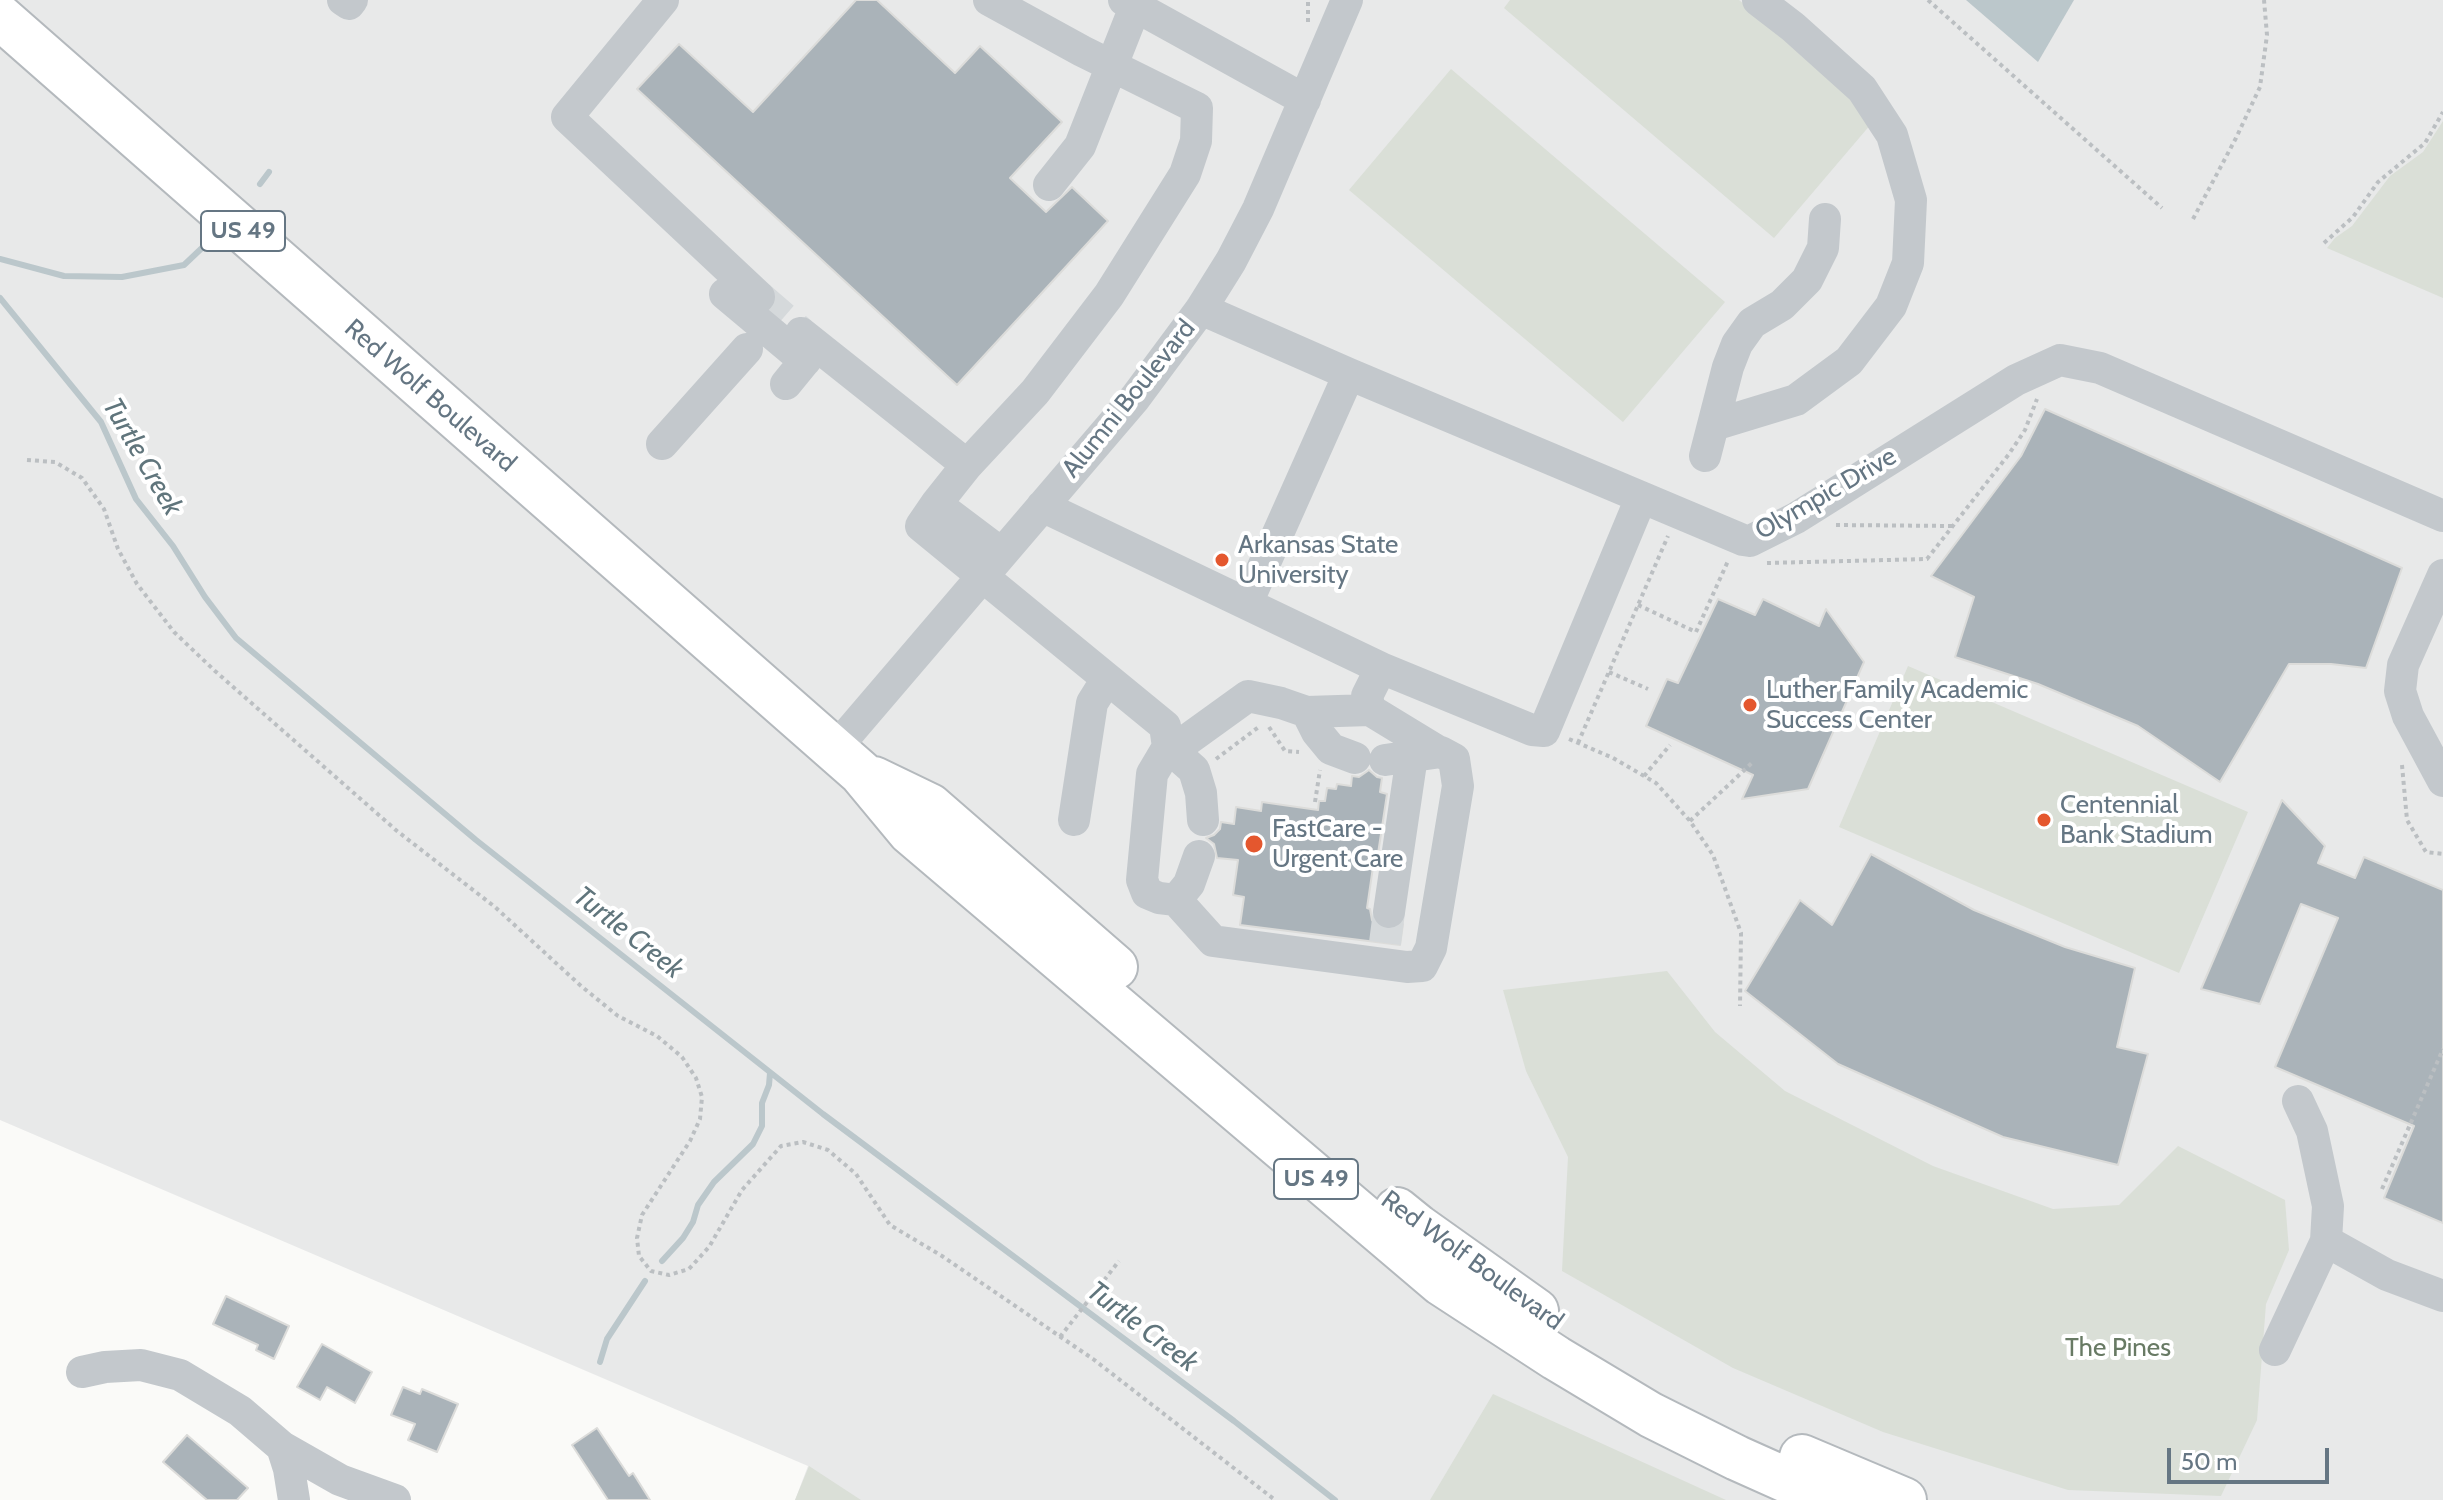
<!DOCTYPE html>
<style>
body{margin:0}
#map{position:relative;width:2443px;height:1500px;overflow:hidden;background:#fafaf8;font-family:Cabin,sans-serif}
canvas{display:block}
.scale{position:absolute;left:2167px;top:1448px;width:162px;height:36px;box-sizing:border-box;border:4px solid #657683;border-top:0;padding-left:10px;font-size:24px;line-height:28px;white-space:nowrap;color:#657683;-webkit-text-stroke:6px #fff;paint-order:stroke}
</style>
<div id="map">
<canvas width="2443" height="1500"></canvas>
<div class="scale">50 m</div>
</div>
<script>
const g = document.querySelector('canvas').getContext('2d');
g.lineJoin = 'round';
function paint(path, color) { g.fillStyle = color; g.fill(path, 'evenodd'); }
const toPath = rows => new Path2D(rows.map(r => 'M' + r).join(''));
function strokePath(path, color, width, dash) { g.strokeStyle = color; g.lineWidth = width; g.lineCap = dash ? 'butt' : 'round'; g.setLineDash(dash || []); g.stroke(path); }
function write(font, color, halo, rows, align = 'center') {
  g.font = font + ' Cabin,sans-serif'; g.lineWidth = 8; g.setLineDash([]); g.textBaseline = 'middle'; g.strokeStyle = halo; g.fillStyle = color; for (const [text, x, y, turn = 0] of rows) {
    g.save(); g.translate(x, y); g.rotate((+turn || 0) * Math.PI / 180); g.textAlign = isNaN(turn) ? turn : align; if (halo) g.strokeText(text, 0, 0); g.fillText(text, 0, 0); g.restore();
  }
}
const built = toPath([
 [0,0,2443,0,2443,1500,795,1500,808,1466,0,1120]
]);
const green = toPath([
 [1510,0,1739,0,1877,117,1774,238,1504,8],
 [1451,69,1725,302,1623,422,1349,190],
 [2443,121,2443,298,2327,248,2335,238,2352,226,2390,176,2423,152],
 [1908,666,2248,812,2179,973,1839,827],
 [1667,971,1715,1032,1785,1091,1933,1166,2053,1209,2119,1205,2178,1146,2285,1200,2289,1250,2266,1304,2257,1420,2221,1496,2068,1490,1883,1432,1733,1368,1562,1271,1568,1157,1526,1071,1503,990],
 [1493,1394,1726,1500,1430,1500],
 [809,1466,861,1500,795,1500]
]);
const water = toPath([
 [1966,0,2074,0,2038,62]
]);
const stream = toPath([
 [260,184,269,172],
 [0,259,64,276,122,277,184,265,203,247],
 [0,298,101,422,136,499,173,546,205,597,236,638,476,840,823,1114,1234,1421,1335,1500],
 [662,1261,683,1238,693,1222,698,1205,714,1182,753,1144,762,1126,762,1103,769,1085,770,1073],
 [600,1362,607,1339,645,1281]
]);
const building = toPath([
 [856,0,877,0,955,73,980,46,1062,122,1010,178,1046,212,1072,187,1108,221,957,385,637,89,679,44,753,112,856,0],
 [2045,409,2402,568,2366,668,2331,664,2289,664,2220,782,2138,726,2038,684,1955,657,1974,597,1931,576,2021,456,2045,409],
 [1718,599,1755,615,1763,599,1819,626,1826,609,1864,662,1808,789,1742,799,1753,775,1646,726,1667,679,1678,683,1718,599],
 [1369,770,1377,777,1382,778,1380,792,1387,794,1376,867,1373,867,1367,908,1370,909,1372,920,1378,927,1387,931,1395,930,1403,924,1400,945,1240,925,1244,897,1233,895,1238,860,1217,858,1214,844,1206,838,1214,835,1220,829,1221,822,1234,824,1236,807,1261,811,1262,802,1318,810,1319,801,1325,801,1327,788,1336,789,1337,784,1351,786,1352,776,1359,777,1369,770],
 [2282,800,2325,846,2318,863,2355,878,2364,857,2443,890,2443,1223,2384,1198,2414,1126,2275,1067,2338,918,2301,904,2260,1004,2201,989,2282,800],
 [1871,854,1974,910,2065,947,2135,968,2117,1047,2148,1054,2118,1165,2003,1137,1838,1064,1745,991,1800,900,1832,925,1871,854],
 [226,1296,289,1326,274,1359,256,1350,258,1345,213,1324,226,1296],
 [322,1344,372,1372,355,1403,327,1387,320,1400,297,1387,322,1344],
 [403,1387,420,1394,422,1389,458,1404,437,1452,408,1440,415,1424,391,1415,403,1387],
 [597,1428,629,1476,633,1473,650,1500,608,1500,572,1445,597,1428],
 [187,1435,248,1488,237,1500,207,1500,163,1462,187,1435]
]);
const minorTunnel = toPath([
 [759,297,801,333],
 [1385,943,1389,912]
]);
const path = toPath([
 [1928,0,2162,208],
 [1308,22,1308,0],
 [2193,219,2236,138,2260,87,2267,35,2264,0],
 [2324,243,2353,217,2378,182,2425,143,2443,112],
 [27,460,55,462,82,478,104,509,118,549,137,584,174,632,215,671,397,831,495,907,581,986,618,1016,657,1036,682,1057,696,1078,702,1097,700,1119,690,1141,642,1215,637,1238,639,1256,651,1271,669,1275,689,1269,709,1247,742,1190,781,1146,803,1142,828,1150,856,1174,890,1225,942,1256,1093,1359,1275,1500],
 [1836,525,1954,526],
 [1767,563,1927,559,2009,454,2025,430,2037,399],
 [1638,605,1696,632,1728,561],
 [1609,672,1648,689],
 [1269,727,1285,751,1299,752],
 [1569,739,1613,758,1656,783,1690,821,1713,855,1741,933,1740,1006],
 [1578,743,1668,536],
 [1216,759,1260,726],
 [2402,765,2407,820,2426,852,2443,854],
 [1644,776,1670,745],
 [1315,802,1320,770],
 [1690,821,1753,762],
 [2382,1189,2443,1049],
 [1060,1337,1119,1261]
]);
const minor = toPath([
 [343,0,349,4,352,0],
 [663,0,567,117,759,297],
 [989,0,1082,51,1197,108,1196,141,1185,174,1109,295,1035,392,967,465,936,504,1001,553],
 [1124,0,1305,100],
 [1049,185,1080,146,1135,7],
 [725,294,805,361],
 [1201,309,1349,374,1743,540,1750,541,1796,518,2016,380,2060,360,2100,368,2443,516],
 [801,333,967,465],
 [786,384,817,346],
 [1714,425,1796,400,1849,361,1891,306,1908,263,1911,200,1892,135,1862,89,1793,27,1758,0],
 [662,444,747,349],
 [1705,456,1728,367,1737,344,1752,323,1782,305,1807,280,1823,248,1825,219],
 [936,504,921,526,1165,726,1168,747,1194,770,1201,793,1203,820],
 [1042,506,1381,668,1367,696,1370,710,1439,752],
 [2443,575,2403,665,2400,691,2408,716,2443,781],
 [1247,603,1349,374],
 [1381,668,1532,730,1544,731,1641,498],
 [1307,712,1370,710],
 [834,750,1135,398,1201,309,1231,261,1258,209,1347,0],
 [1074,820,1092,703,1107,679],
 [1199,856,1189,884,1176,900,1159,898,1147,893,1142,880,1152,774,1168,747,1187,740,1248,696,1281,703,1307,712,1317,732,1331,749,1355,758],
 [1176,900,1213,941,1407,967,1422,966,1431,948,1458,786,1454,759,1441,752,1385,760],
 [1389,912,1412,756],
 [2298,1101,2312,1131,2328,1206,2326,1241,2387,1275,2443,1296],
 [2275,1350,2326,1241],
 [82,1372,105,1367,141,1365,180,1375,240,1411,282,1447,289,1469,294,1500],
 [282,1447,340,1480,395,1500]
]);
const highway = toPath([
 [0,17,861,773,910,832,1441,1283,1556,1358,1651,1415,1737,1458,1831,1500],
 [874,779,930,806,1115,967],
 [1397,1210,1418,1227,1536,1311],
 [1802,1457,1904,1500]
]);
const markers = [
 [1222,560,8,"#e4572e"],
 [1750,705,8,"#e4572e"],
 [2044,820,8,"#e4572e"],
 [1254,844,10,"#e4572e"]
];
const shields = [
 [243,231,84],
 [1316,1179,84]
];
const shieldNames = [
 ["US 49",243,231],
 ["US 49",1316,1179]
];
const streetNames = [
 ["Red Wolf Boulevard",430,396,41],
 ["Alumni Boulevard",1129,399,-51],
 ["Olympic Drive",1826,494,-30],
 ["Red Wolf Boulevard",1472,1261,36]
];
const poiNames = [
 ["Arkansas State",1238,545],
 ["University",1238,575],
 ["Luther Family Academic",1766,690],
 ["Success Center",1766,720],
 ["Centennial",2060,805],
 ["Bank Stadium",2060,835],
 ["FastCare -",1272,829],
 ["Urgent Care",1272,859]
];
const parkNames = [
 ["The Pines",2118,1348]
];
const waterNames = [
 ["Turtle Creek",142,457,60],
 ["Turtle Creek",628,933,38],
 ["Turtle Creek",1142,1327,37]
];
paint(built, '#e8e9e9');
paint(green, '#dadfd7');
paint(water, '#bbc7cb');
strokePath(stream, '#bbc7cb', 6);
paint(building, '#aab3b9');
strokePath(building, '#dcdcda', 2);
strokePath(minorTunnel, '#d5d9db', 32, [32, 16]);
strokePath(highway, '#b4b9bd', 48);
strokePath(path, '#bbbfc2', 4, [4, 4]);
strokePath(minor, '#c3c8cc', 32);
strokePath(highway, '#fff', 44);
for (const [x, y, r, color] of markers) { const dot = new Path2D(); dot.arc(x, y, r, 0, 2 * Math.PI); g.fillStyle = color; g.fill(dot); strokePath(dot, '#fff', 3); }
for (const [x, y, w] of shields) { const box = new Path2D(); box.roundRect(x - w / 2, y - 20, w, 40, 6); g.fillStyle = '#fff'; g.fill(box); strokePath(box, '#657683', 2); }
write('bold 24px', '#657683', null, shieldNames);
write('26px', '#657683', '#fff', streetNames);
write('26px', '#657683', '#fff', poiNames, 'left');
write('26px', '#687a64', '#fff', parkNames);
write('italic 28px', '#60757c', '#fff', waterNames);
</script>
